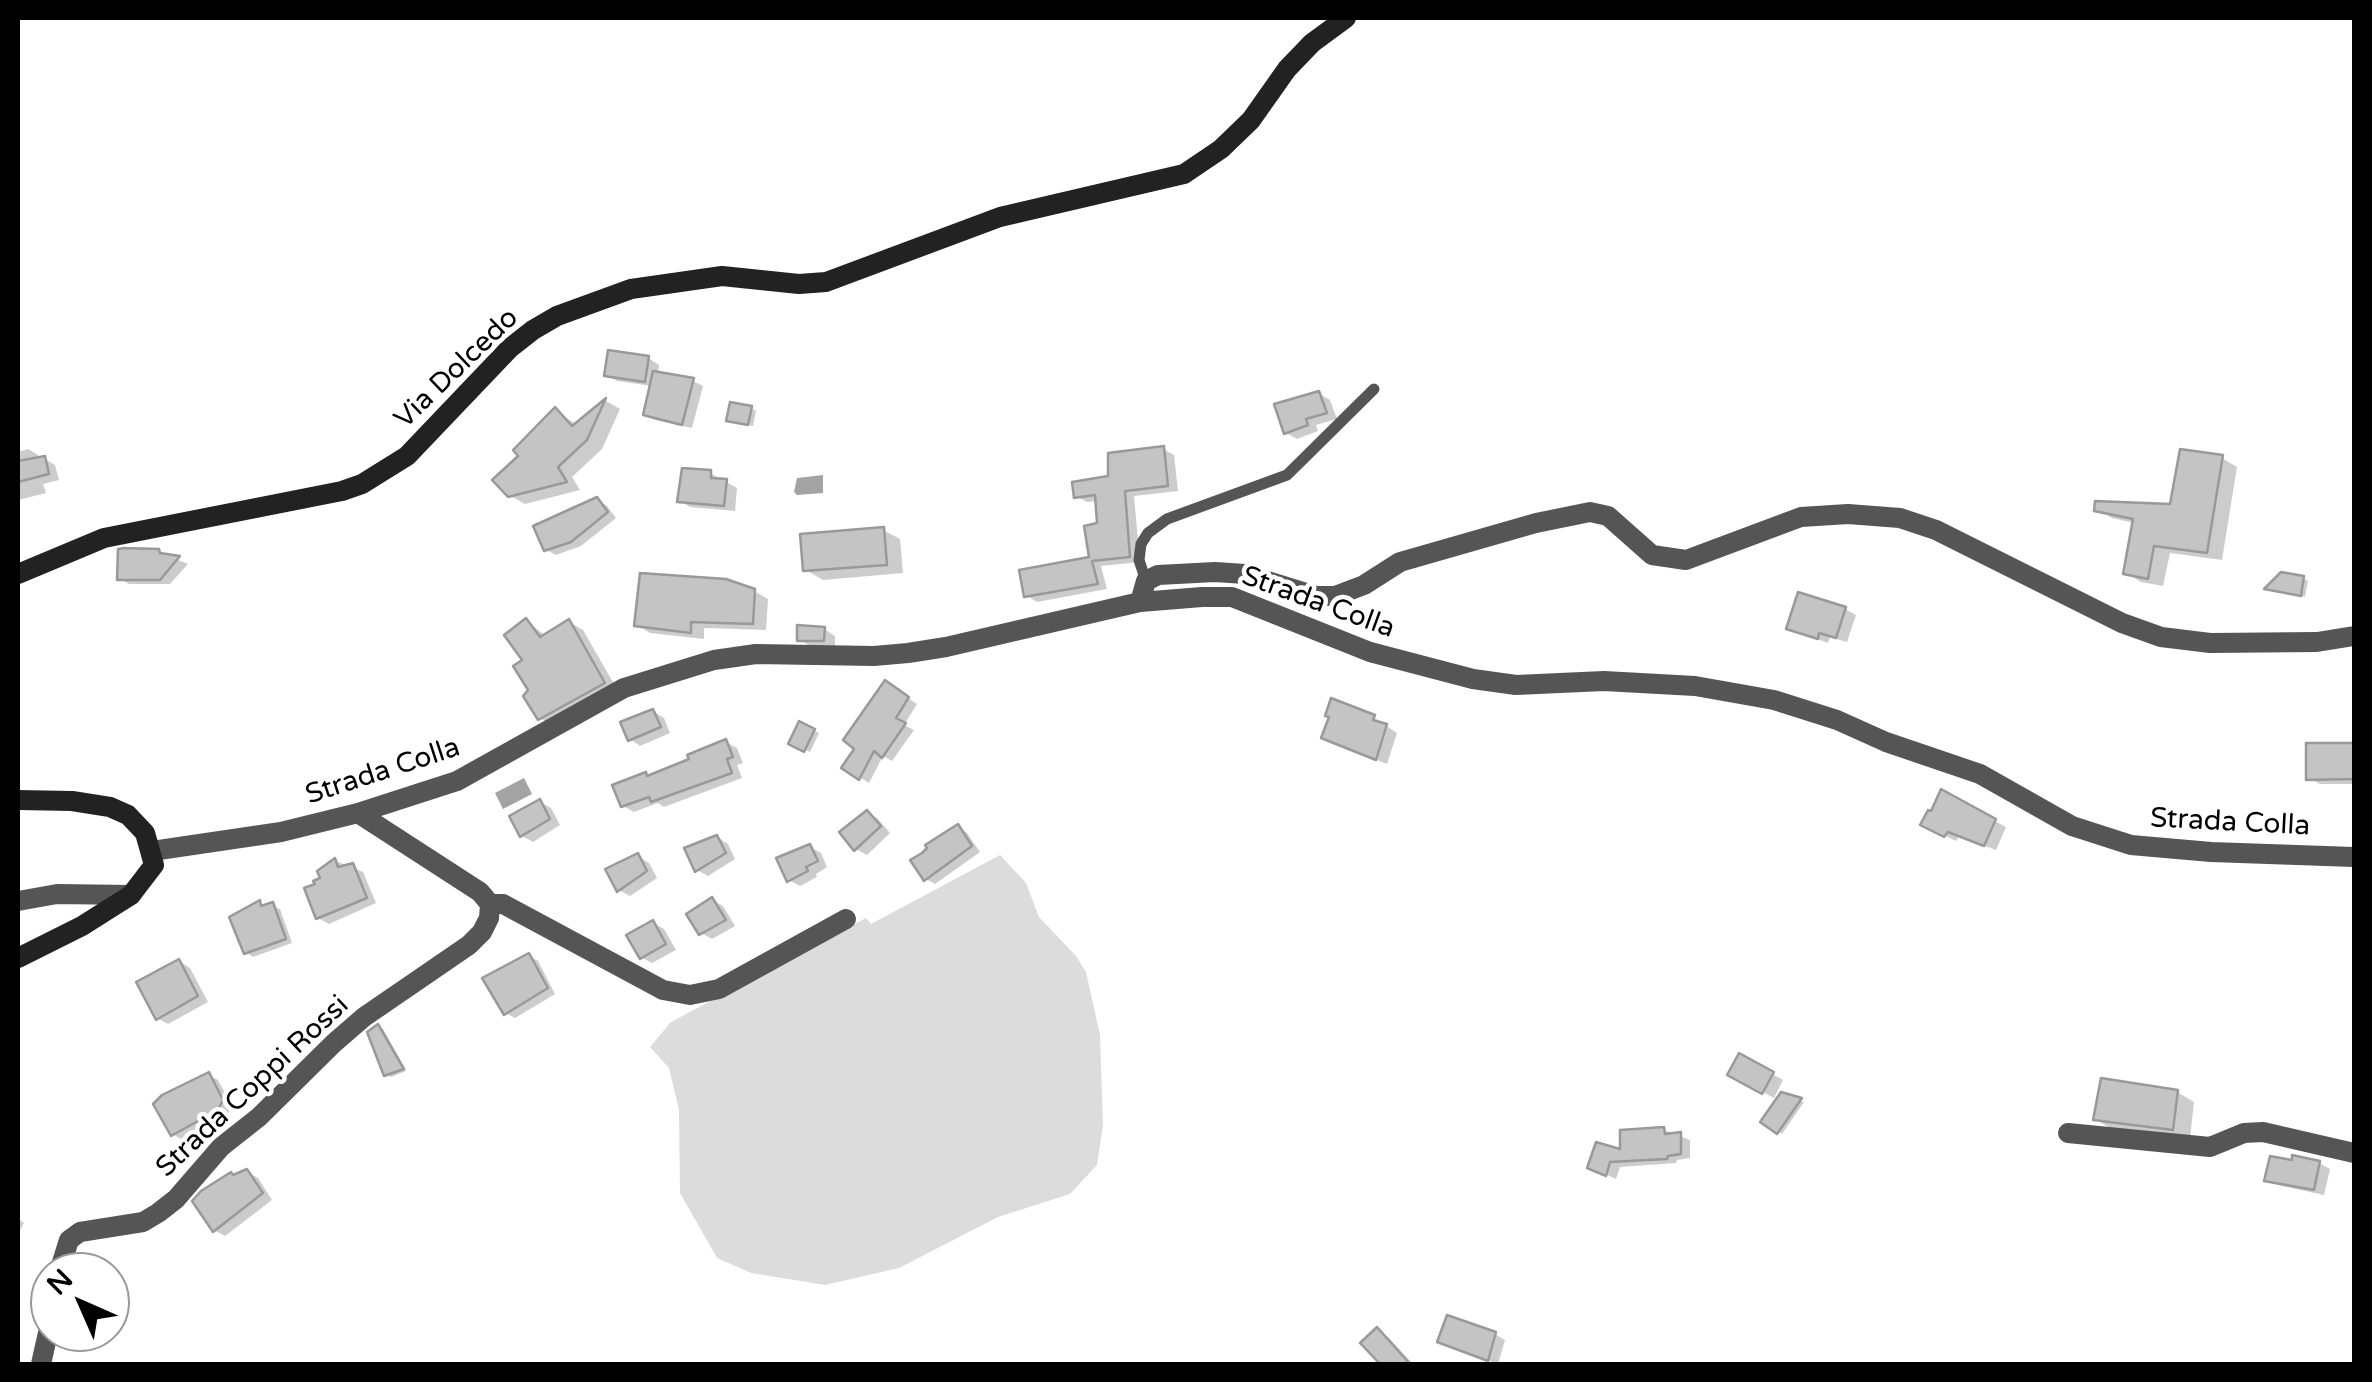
<!DOCTYPE html>
<style>
body{margin:0}
#map{position:relative;width:2372px;height:1382px;overflow:hidden;background:#fff;font-family:"Varela Round",sans-serif}
canvas{display:block}
.frame{position:absolute;inset:0;border:20px solid #000;pointer-events:none}
.north{position:absolute;left:30px;top:1252px;width:100px;height:100px;box-sizing:border-box;background:#fff;border:2px solid #999;border-radius:50%;rotate:315deg;font-size:28px;font-weight:700;line-height:40px;text-align:center;color:#000}
.north::after{content:'';display:block;margin:auto;width:35px;height:45px;background:#000;clip-path:polygon(50% 0,100% 100%,50% 72%,0 100%)}
</style>
<div id="map">
<canvas width="2372" height="1382"></canvas>
<div class="frame"></div>
<div class="north">N</div>
</div>
<script>
const g = document.querySelector('canvas').getContext('2d');
g.lineJoin = 'round';
function paint(path, color) { g.fillStyle = color; g.fill(path, 'evenodd'); }
const toPath = rows => new Path2D(rows.map(r => 'M' + r).join(''));
function strokePath(path, color, width, dash) { g.strokeStyle = color; g.lineWidth = width; g.lineCap = dash ? 'butt' : 'round'; g.setLineDash(dash || []); g.stroke(path); }
function write(font, color, halo, rows, align = 'center') {
  g.font = font + ' "Varela Round",sans-serif'; g.lineWidth = 9; g.setLineDash([]); g.textBaseline = 'middle'; g.strokeStyle = halo; g.fillStyle = color; for (const [text, x, y, turn = 0] of rows) {
    g.save(); g.translate(x, y); g.rotate((+turn || 0) * Math.PI / 180); g.textAlign = isNaN(turn) ? turn : align; if (halo) g.strokeText(text, 0, 0); g.fillText(text, 0, 0); g.restore();
  }
}
const green = toPath([
 [1000,855,1026,883,1039,917,1076,956,1086,972,1100,1035,1103,1125,1097,1165,1070,1194,998,1217,899,1268,825,1285,751,1273,717,1258,680,1193,679,1110,669,1068,650,1047,671,1022,866,918,871,924]
]);
const water = toPath([
 [823,475,823,493,797,495,794,492,797,478],
 [524,778,532,794,503,809,495,793]
]);
const shadow = toPath([
 [648,358,659,365,658,374,693,381,703,386,692,428,655,420,645,414,652,386,617,381,606,375],
 [1319,394,1330,400,1337,419,1316,425,1318,431,1297,439,1286,433],
 [606,401,620,409,602,449,572,477,580,490,525,504,509,495,522,456,555,410,577,425],
 [751,408,756,411,753,426,734,422],
 [28,449,38,455,39,460,45,459,55,465,59,480,43,484,46,493,18,500,18,452],
 [1163,449,1174,455,1178,491,1134,496,1140,562,1101,566,1107,589,1037,602,1026,595,1092,559,1100,525,1098,501,1087,502,1076,496],
 [2222,458,2237,467,2222,560,2170,553,2163,586,2141,582,2126,573,2134,523,2112,518,2097,509,2172,506],
 [710,473,737,488,735,511,690,507,680,501],
 [597,500,607,506,616,518,581,546,556,555,546,550],
 [883,530,900,539,903,573,823,580,806,570],
 [158,552,188,564,170,584,129,584,119,578],
 [2303,578,2308,581,2305,597,2271,590],
 [754,591,768,599,766,630,704,628,704,639,650,633,637,625],
 [1845,609,1856,615,1847,642,1830,637,1828,643,1789,628],
 [526,621,546,636,569,622,583,630,618,691,554,727,540,718,526,661],
 [824,629,835,636,835,646,810,646,800,640],
 [894,689,917,704,904,725,914,730,892,761,883,756,869,783,844,767],
 [653,711,664,718,670,733,640,746,630,739],
 [1373,717,1397,733,1387,764,1334,743],
 [801,724,819,733,810,752,792,743],
 [726,742,737,748,743,763,737,765,742,778,664,807,658,803,634,812,623,806,650,778],
 [2309,745,2354,745,2354,784,2320,784,2309,778],
 [1942,792,2006,827,1996,850,1959,836,1956,841,1934,830,1932,814],
 [540,802,551,808,560,825,533,842,522,836],
 [868,813,878,819,890,833,867,855,856,849],
 [958,827,967,833,980,852,935,884,926,879],
 [717,837,728,844,735,859,708,876,697,870],
 [810,847,821,853,827,867,816,874,817,877,800,886,789,880],
 [638,856,649,863,657,878,630,896,619,890],
 [336,861,363,872,376,903,329,924,318,918,319,885],
 [712,900,723,906,735,926,712,939,701,933],
 [259,903,280,909,292,943,253,957,246,952],
 [653,923,664,929,676,950,652,963,641,957],
 [529,956,538,961,555,994,515,1018,506,1013],
 [179,961,190,968,208,1002,168,1024,157,1018],
 [378,1027,383,1029,406,1071,391,1077,386,1075],
 [1740,1056,1783,1080,1774,1098,1730,1074],
 [208,1075,218,1080,232,1106,228,1114,182,1140,173,1134],
 [2177,1092,2194,1102,2190,1138,2112,1129,2095,1119],
 [1782,1094,1804,1102,1782,1134,1764,1122],
 [1664,1130,1690,1140,1690,1158,1677,1160,1676,1163,1620,1167,1616,1179,1590,1167],
 [2319,1163,2330,1169,2324,1195,2278,1185,2267,1179],
 [247,1172,258,1178,272,1200,225,1236,214,1230,235,1177],
 [18,1219,24,1223,18,1234],
 [1377,1330,1388,1337,1413,1364,1383,1364,1364,1343],
 [1495,1334,1505,1340,1498,1364,1440,1341],
 [1623,1363,1671,1363,1673,1364,1623,1364]
]);
const building = toPath([
 [608,350,649,356,645,382,604,376,608,350],
 [653,371,694,378,682,425,643,415,653,371],
 [1319,391,1327,413,1306,419,1308,425,1284,434,1274,404,1319,391],
 [606,398,587,440,558,467,567,482,508,497,492,480,518,456,513,450,555,407,572,426,606,398],
 [730,402,752,406,748,425,726,421,730,402],
 [1164,446,1168,486,1125,491,1130,557,1092,561,1098,584,1024,597,1019,570,1089,557,1084,526,1097,523,1095,495,1074,498,1072,482,1108,476,1108,453,1164,446],
 [2180,449,2223,455,2207,553,2154,546,2148,579,2123,574,2133,519,2094,511,2095,501,2170,504,2180,449],
 [45,456,49,474,18,482,18,461,45,456],
 [682,468,711,470,711,478,727,479,724,506,677,502,682,468],
 [597,497,608,512,571,542,544,551,533,526,597,497],
 [884,527,887,565,803,571,800,534,884,527],
 [124,548,159,549,160,553,180,556,160,580,117,580,118,549,124,548],
 [2281,572,2304,576,2301,596,2264,589,2281,572],
 [640,573,726,579,755,589,753,624,691,622,691,633,634,626,640,573],
 [1798,592,1846,607,1836,638,1819,633,1818,639,1786,629,1798,592],
 [526,618,540,637,569,619,605,683,538,720,523,696,528,690,513,666,522,660,504,635,526,618],
 [797,625,825,627,824,641,797,641,797,625],
 [885,680,909,697,896,718,906,723,882,758,874,751,859,780,841,768,854,749,843,740,885,680],
 [1331,698,1375,715,1373,720,1387,724,1376,760,1321,738,1329,717,1325,716,1331,698],
 [653,709,661,727,628,741,620,722,653,709],
 [799,721,815,729,804,752,788,744,799,721],
 [726,739,733,757,727,759,732,773,651,802,649,797,621,807,612,785,646,772,647,776,689,759,687,755,726,739],
 [2306,743,2354,743,2354,779,2306,780,2306,743],
 [1941,789,1996,819,1984,846,1948,832,1944,837,1920,825,1928,810,1931,811,1941,789],
 [540,799,550,819,520,837,509,816,540,799],
 [867,810,881,826,854,851,839,832,867,810],
 [958,824,972,846,924,881,910,860,922,853,927,848,925,845,958,824],
 [717,835,726,853,695,872,684,848,717,835],
 [810,844,818,861,806,867,808,871,787,882,776,858,810,844],
 [638,853,647,871,617,892,605,869,638,853],
 [335,858,338,867,353,863,367,898,316,919,304,888,315,884,313,881,320,878,317,871,335,858],
 [712,897,726,920,699,935,686,914,712,897],
 [260,900,261,906,273,902,286,939,244,954,229,917,260,900],
 [653,920,666,944,640,959,626,935,653,920],
 [529,953,548,988,504,1015,482,978,529,953],
 [179,959,198,996,156,1020,136,982,179,959],
 [378,1024,404,1069,384,1076,367,1032,378,1024],
 [1739,1053,1774,1072,1762,1094,1727,1075,1739,1053],
 [209,1072,223,1100,218,1110,171,1136,153,1104,162,1095,209,1072],
 [2101,1078,2178,1090,2173,1130,2093,1120,2101,1078],
 [1781,1092,1802,1098,1777,1134,1760,1122,1781,1092],
 [1664,1127,1665,1134,1681,1132,1681,1154,1668,1156,1667,1159,1610,1162,1606,1176,1587,1168,1596,1142,1620,1149,1620,1130,1664,1127],
 [2292,1155,2320,1161,2314,1190,2264,1181,2270,1156,2292,1160,2292,1155],
 [247,1169,263,1193,213,1232,192,1201,201,1191,231,1172,233,1175,247,1169],
 [1447,1315,1496,1332,1488,1361,1437,1342,1447,1315],
 [1377,1327,1410,1364,1380,1364,1360,1343,1377,1327]
]);
const lane = toPath([
 [1146,581,1139,560,1141,544,1148,533,1167,519,1287,475,1374,389]
]);
const street = toPath([
 [1140,602,1146,581,1158,575,1215,572,1245,574,1316,596,1335,596,1364,585,1400,562,1536,523,1590,512,1608,516,1652,555,1686,560,1801,517,1848,514,1900,518,1936,530,2122,623,2161,637,2210,643,2317,642,2354,636],
 [152,851,281,832,358,813,457,781,624,688,714,660,756,654,874,656,908,653,946,647,1140,602,1202,597,1232,597,1370,652,1473,679,1516,685,1604,681,1695,686,1774,700,1837,720,1886,742,1980,774,2072,826,2131,845,2211,852,2354,857],
 [18,901,57,894,131,895],
 [490,904,503,904,663,990,690,995,719,989,846,919],
 [2068,1133,2210,1147,2244,1133,2263,1132,2354,1153],
 [59,1272,69,1240,80,1232,143,1222,158,1213,176,1199,221,1147,259,1117,334,1043,364,1017,469,945,482,932,489,918,490,904,480,892,358,813],
 [41,1364,50,1324]
]);
const secondary = toPath([
 [18,574,104,538,342,491,362,484,407,456,510,348,533,330,557,316,631,289,722,276,799,284,826,282,1000,217,1184,174,1221,149,1251,120,1287,69,1312,43,1346,18],
 [18,800,72,801,110,807,128,815,145,833,154,865,131,895,82,926,18,958]
]);
const streetNames = [
 ["Via Dolcedo",457,369,-44],
 ["Strada Colla",1318,603,20],
 ["Strada Colla",383,772,-18],
 ["Strada Colla",2230,823,3],
 ["Strada Coppi Rossi",253,1087,-43]
];
paint(green, '#dcdcdc');
paint(water, '#a3a3a3');
paint(shadow, '#0003');
paint(building, '#c4c4c4');
strokePath(building, '#999', 2.5);
strokePath(lane, '#555', 11);
strokePath(street, '#555', 20);
strokePath(secondary, '#222', 20);
write('28px', '#000', '#fff', streetNames);
</script>
